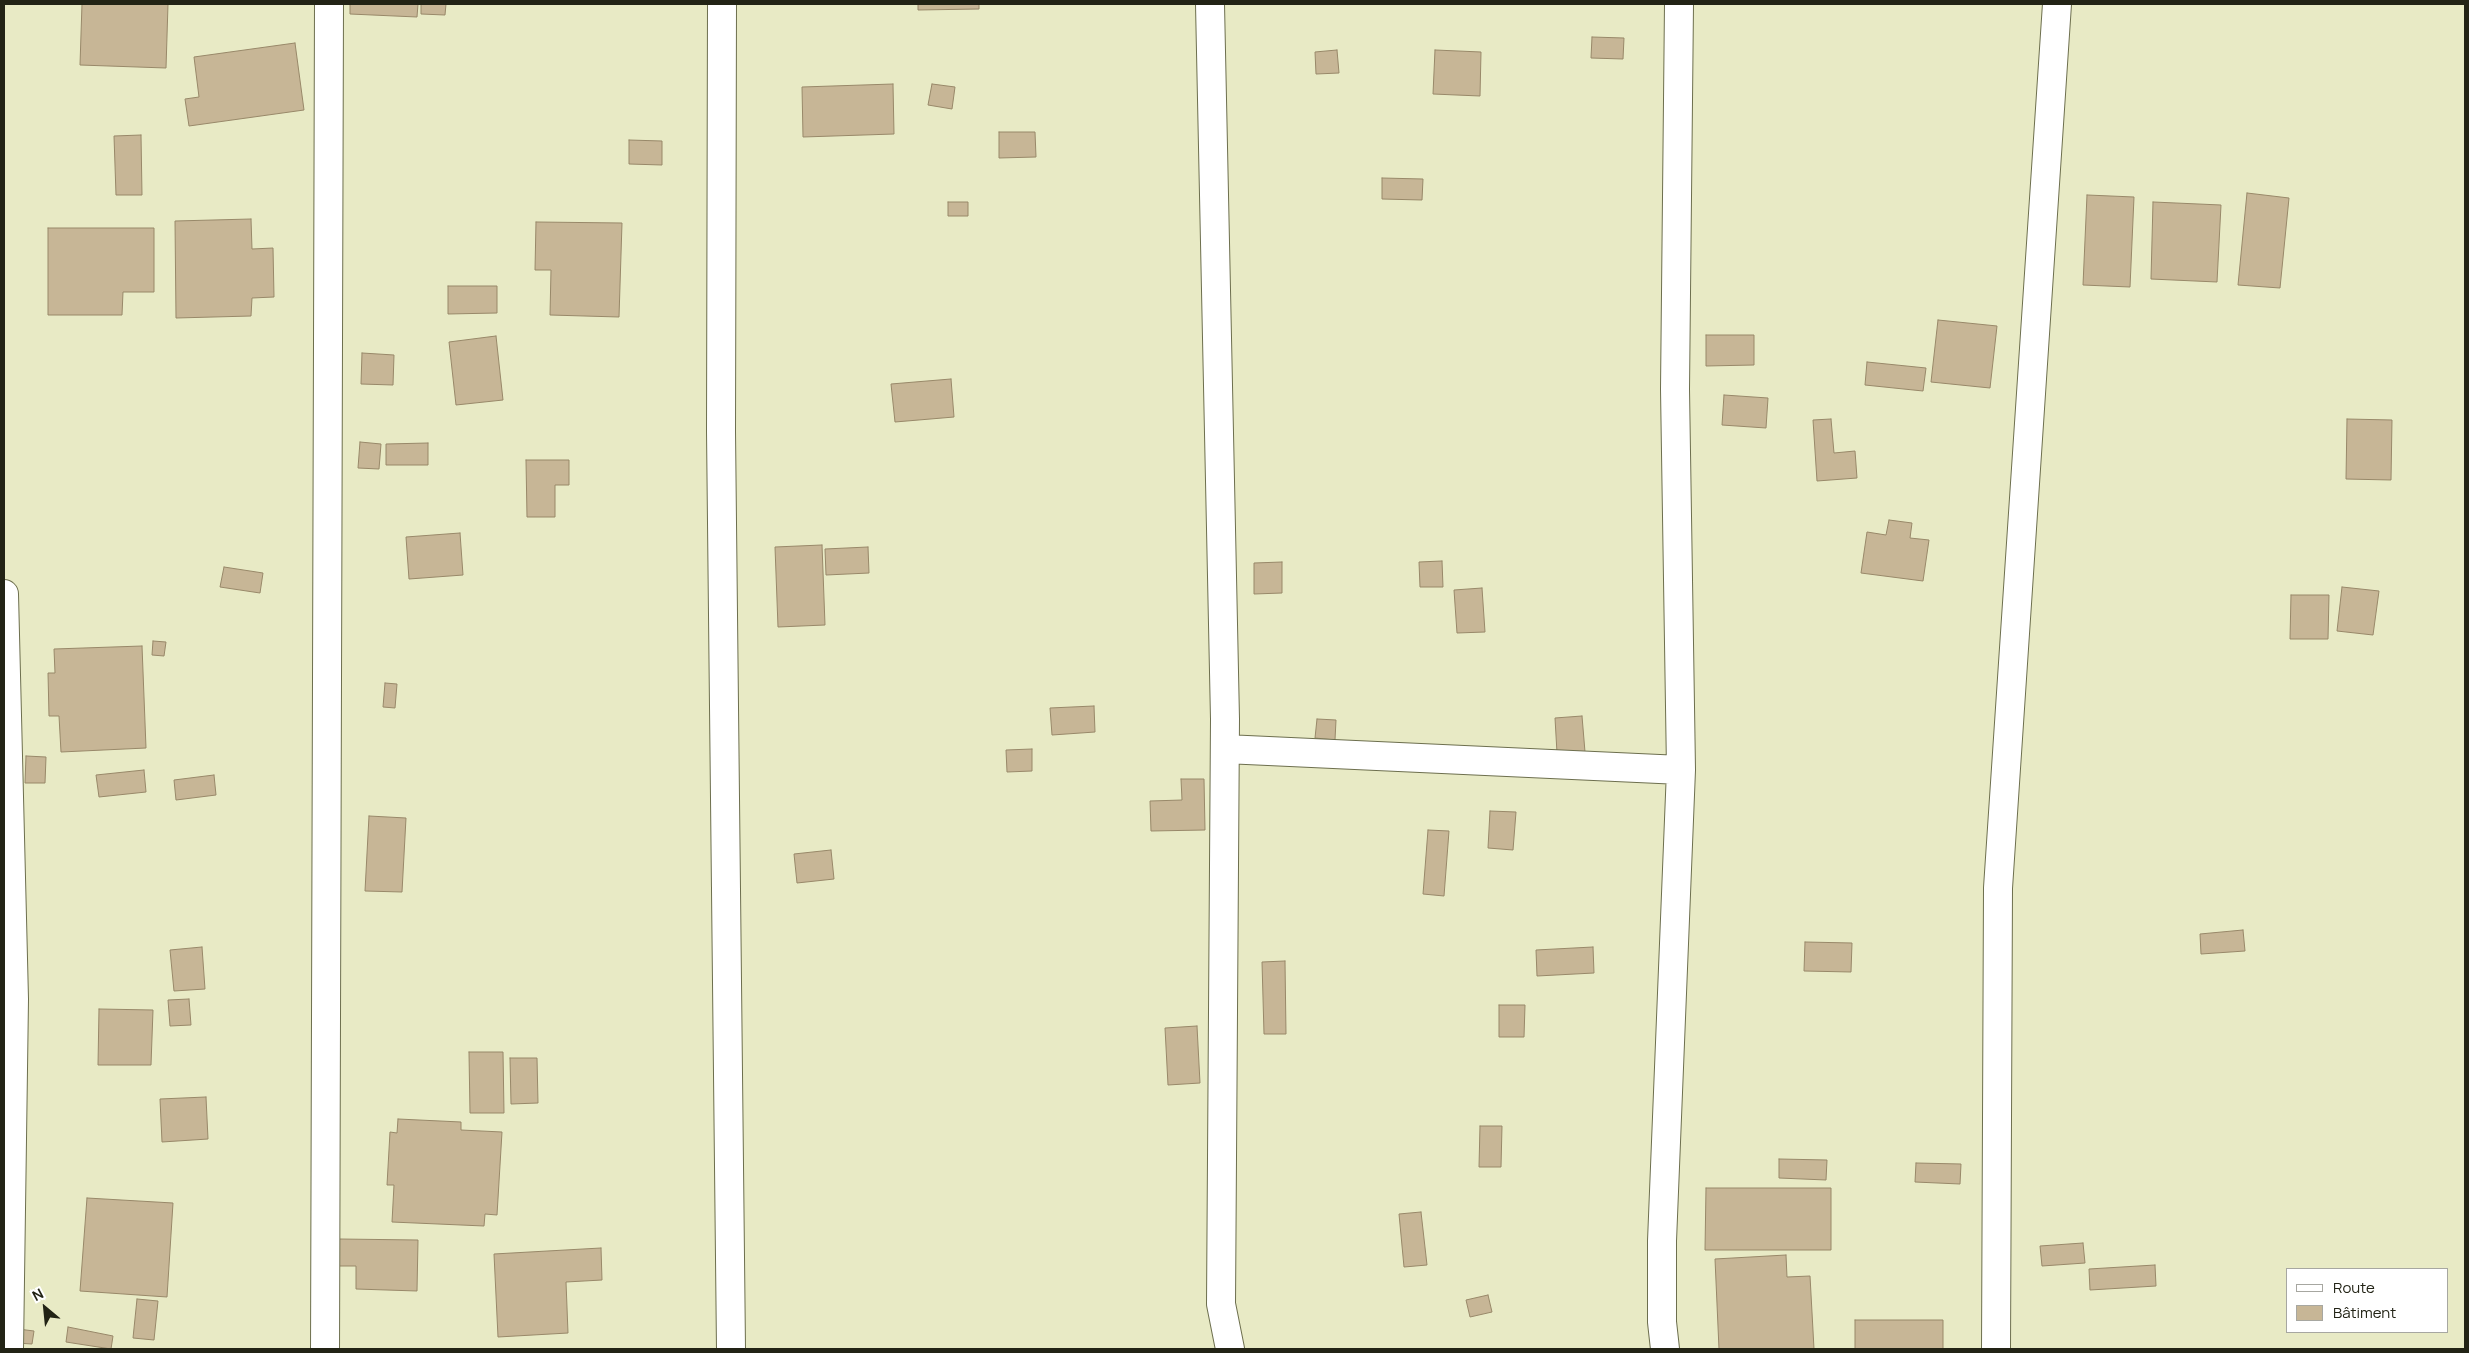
<!DOCTYPE html>
<meta charset="utf-8">
<style>
body{margin:0}
#map{position:relative;width:2469px;height:1353px;overflow:hidden;background:#e8eac5;font-family:Manrope,sans-serif}
canvas{display:block}
.frame{position:absolute;inset:0;border:5px solid #222315;pointer-events:none}
.legend{position:absolute;left:2286px;top:1268px;width:162px;height:65px;box-sizing:border-box;background:#fff;border:1px solid #a7a7a1;margin:0;padding:6px 9px;list-style:none;font-size:15px;color:#222315}
.legend li{display:flex;align-items:center;gap:10px;height:25px}
.legend b{width:25px;border:1px solid #a7a7a1}
.north{position:absolute;left:20px;top:1283px;width:50px;height:50px;-webkit-text-stroke:4px #fff;paint-order:stroke;rotate:332deg;font-size:14px;font-weight:700;line-height:20px;text-align:center;color:#222315}
.north::after{content:'';display:block;margin:auto;width:18px;height:22px;background:#222315;clip-path:polygon(50% 0,100% 100%,50% 72%,0 100%)}
</style>
<div id="map">
<canvas width="2469" height="1353"></canvas>
<div class="frame"></div>
<ul class="legend">
<li><b style="height:6px;background:#fff"></b>Route</li>
<li><b style="height:14px;background:#c7b696"></b>Bâtiment</li>
</ul>
<div class="north">N</div>
</div>
<script>
const g = document.querySelector('canvas').getContext('2d');
g.lineJoin = 'round';
function paint(path, color) { g.fillStyle = color; g.fill(path, 'evenodd'); }
const toPath = rows => new Path2D(rows.map(r => 'M' + r).join(''));
function strokePath(path, color, width, dash) { g.strokeStyle = color; g.lineWidth = width; g.lineCap = dash ? 'butt' : 'round'; g.setLineDash(dash || []); g.stroke(path); }
const building = toPath([
 [82,4,168,4,166,68,80,65,82,4],
 [350,4,418,4,417,17,350,14,350,4],
 [421,4,446,4,445,15,421,14,421,4],
 [918,4,979,4,979,9,918,10,918,4],
 [1592,37,1624,38,1623,59,1591,58,1592,37],
 [295,43,304,110,189,126,185,99,199,97,194,57,295,43],
 [1337,50,1339,73,1316,74,1315,52,1337,50],
 [1435,50,1481,52,1480,96,1433,94,1435,50],
 [893,84,894,134,803,137,802,87,893,84],
 [932,84,955,87,952,109,928,105,932,84],
 [999,132,1035,132,1036,157,999,158,999,132],
 [141,135,142,195,116,195,114,136,141,135],
 [629,140,662,141,662,165,629,164,629,140],
 [1382,178,1423,179,1422,200,1382,199,1382,178],
 [2247,193,2289,198,2280,288,2238,285,2247,193],
 [2087,195,2134,197,2130,287,2083,285,2087,195],
 [948,202,968,202,968,216,948,216,948,202],
 [2153,202,2221,205,2217,282,2151,279,2153,202],
 [251,219,252,249,273,248,274,297,252,298,251,316,176,318,175,221,251,219],
 [536,222,622,223,619,317,550,315,551,270,535,270,536,222],
 [48,228,154,228,154,292,123,292,122,315,48,315,48,228],
 [448,286,497,286,497,313,448,314,448,286],
 [1938,320,1997,326,1990,388,1931,382,1938,320],
 [1706,335,1754,335,1754,365,1706,366,1706,335],
 [496,336,503,400,456,405,449,342,496,336],
 [362,353,394,355,393,385,361,384,362,353],
 [1867,362,1926,368,1923,391,1865,385,1867,362],
 [951,379,954,417,895,422,891,384,951,379],
 [1724,395,1768,398,1766,428,1722,425,1724,395],
 [1831,419,1834,453,1855,451,1857,478,1817,481,1813,420,1831,419],
 [2347,419,2392,420,2391,480,2346,479,2347,419],
 [360,442,381,444,379,469,358,468,360,442],
 [428,443,428,465,386,465,386,444,428,443],
 [526,460,569,460,569,485,555,485,555,517,527,517,526,460],
 [1889,520,1912,523,1910,538,1929,540,1923,581,1861,573,1867,532,1886,535,1889,520],
 [460,533,463,575,409,579,406,537,460,533],
 [822,545,825,625,778,627,775,547,822,545],
 [868,547,869,573,826,575,825,549,868,547],
 [1442,561,1443,587,1420,587,1419,562,1442,561],
 [1282,562,1282,593,1254,594,1254,563,1282,562],
 [224,567,263,573,260,593,220,587,224,567],
 [2342,587,2379,591,2373,635,2337,631,2342,587],
 [1482,588,1485,632,1457,633,1454,590,1482,588],
 [2291,595,2329,595,2328,639,2290,639,2291,595],
 [153,641,166,642,164,656,152,655,153,641],
 [142,646,146,748,61,752,59,716,49,716,48,673,55,673,54,649,142,646],
 [385,683,397,684,395,708,383,707,385,683],
 [1094,706,1095,732,1052,735,1050,708,1094,706],
 [1582,716,1585,752,1557,753,1555,718,1582,716],
 [1317,719,1336,720,1335,740,1315,738,1317,719],
 [1032,749,1032,771,1007,772,1006,750,1032,749],
 [26,756,46,757,45,783,25,783,26,756],
 [144,770,146,792,99,797,96,775,144,770],
 [214,775,216,795,176,800,174,780,214,775],
 [1181,779,1204,779,1205,830,1151,831,1150,801,1182,800,1181,779],
 [1490,811,1516,812,1513,850,1488,848,1490,811],
 [369,816,406,818,402,892,365,891,369,816],
 [1428,830,1449,831,1444,896,1423,894,1428,830],
 [831,850,834,879,797,883,794,854,831,850],
 [2243,930,2245,951,2201,954,2200,934,2243,930],
 [1805,942,1852,943,1851,972,1804,971,1805,942],
 [202,947,205,989,174,991,170,950,202,947],
 [1593,947,1594,973,1537,976,1536,950,1593,947],
 [1285,961,1286,1034,1264,1034,1262,962,1285,961],
 [189,999,191,1025,170,1026,168,1000,189,999],
 [1499,1005,1525,1005,1524,1037,1499,1037,1499,1005],
 [99,1009,153,1010,151,1065,98,1065,99,1009],
 [1197,1026,1200,1083,1168,1085,1165,1028,1197,1026],
 [469,1052,503,1052,504,1113,470,1113,469,1052],
 [510,1058,537,1058,538,1103,511,1104,510,1058],
 [206,1097,208,1139,162,1142,160,1099,206,1097],
 [398,1119,461,1122,461,1130,502,1132,497,1215,485,1214,484,1226,392,1222,394,1185,387,1185,390,1132,397,1133,398,1119],
 [1480,1126,1502,1126,1501,1167,1479,1167,1480,1126],
 [1779,1159,1827,1160,1826,1180,1779,1178,1779,1159],
 [1916,1163,1961,1164,1960,1184,1915,1182,1916,1163],
 [1706,1188,1831,1188,1831,1250,1705,1250,1706,1188],
 [87,1198,173,1203,167,1297,80,1291,87,1198],
 [1421,1212,1427,1265,1404,1267,1399,1214,1421,1212],
 [339,1239,418,1240,417,1291,356,1289,356,1266,338,1266,339,1239],
 [2083,1243,2085,1263,2042,1266,2040,1246,2083,1243],
 [601,1248,602,1280,566,1282,568,1333,498,1337,494,1254,601,1248],
 [1786,1255,1787,1277,1810,1276,1814,1349,1719,1349,1715,1259,1786,1255],
 [2155,1265,2156,1286,2090,1290,2089,1269,2155,1265],
 [1488,1295,1492,1312,1470,1317,1466,1300,1488,1295],
 [137,1299,158,1301,154,1340,133,1338,137,1299],
 [1855,1320,1943,1320,1943,1349,1855,1349,1855,1320],
 [68,1327,113,1336,111,1349,66,1342,68,1327],
 [18,1329,34,1331,32,1344,16,1343,18,1329]
]);
const minor = toPath([
 [722,4,721,431,731,1349],
 [1210,4,1225,719,1221,1304,1230,1349],
 [4,594,14,999,9,1349],
 [1225,749,1681,770],
 [325,1349,329,4],
 [1665,1349,1662,1322,1662,1241,1681,770,1675,389,1679,4],
 [1996,1349,1998,888,2057,4]
]);
paint(building, '#c7b696');
strokePath(building, '#988869', 1);
strokePath(minor, '#6d6f4e', 30);
strokePath(minor, '#fff', 28);
</script>
